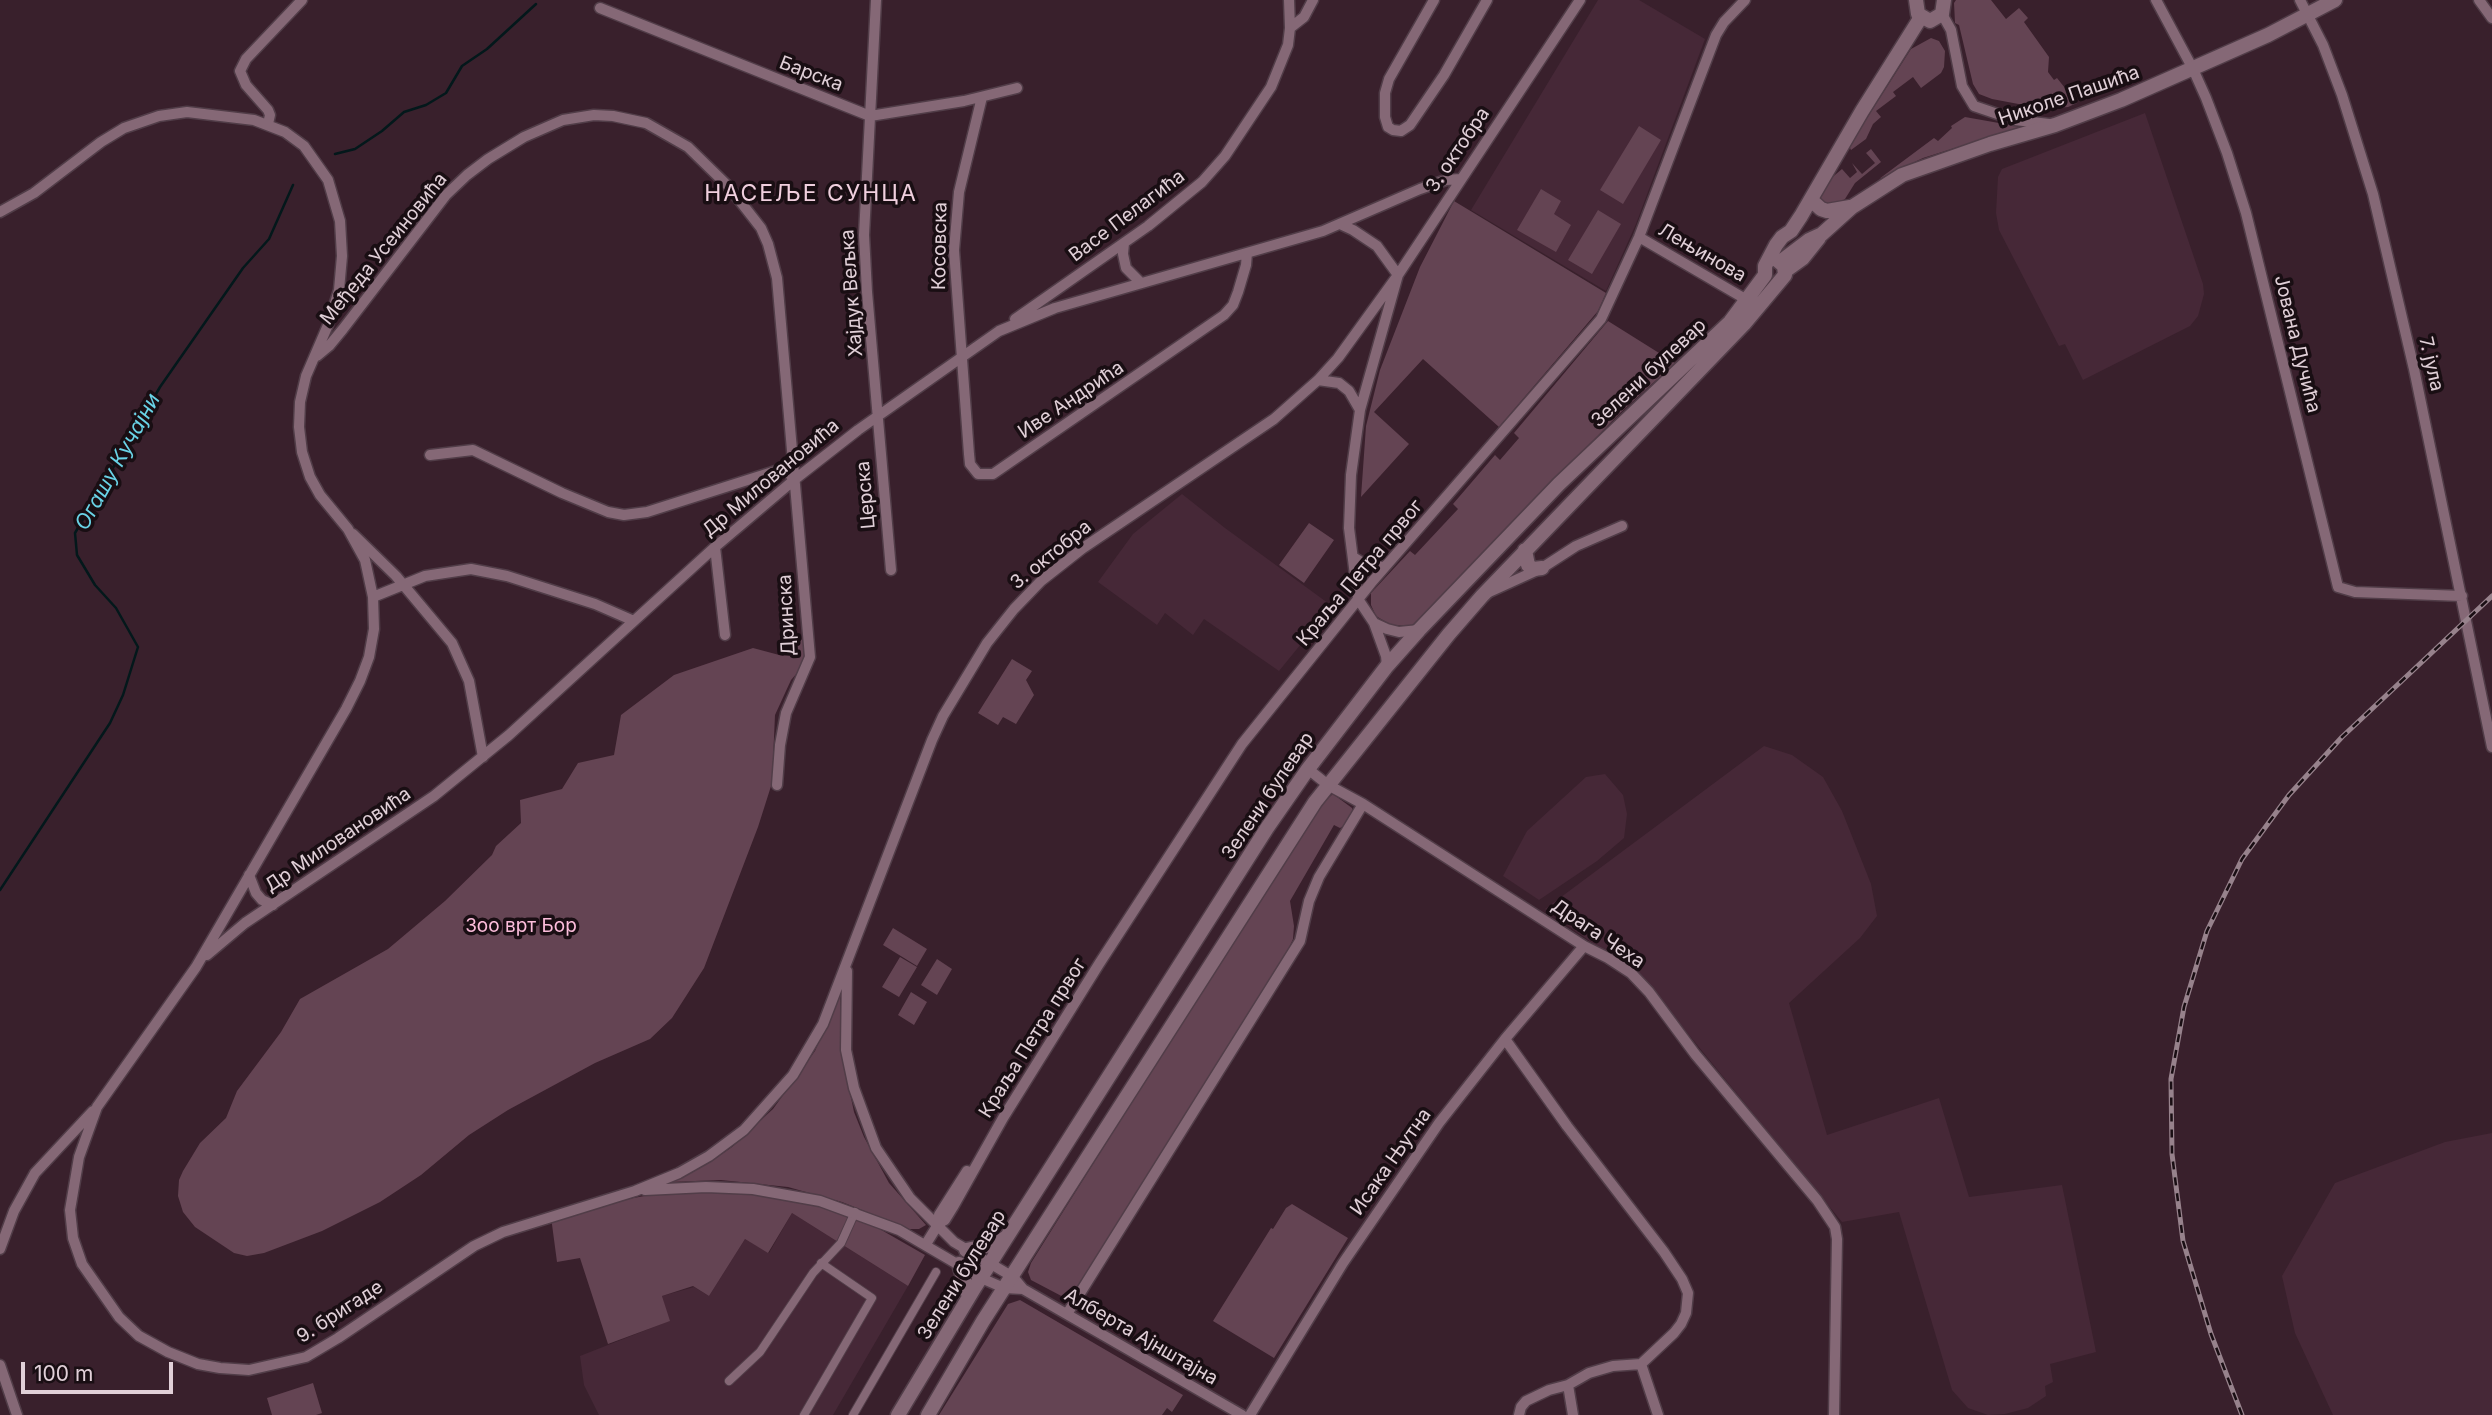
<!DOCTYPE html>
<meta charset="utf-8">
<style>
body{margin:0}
#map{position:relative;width:2492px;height:1415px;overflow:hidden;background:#39202c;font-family:Inter,sans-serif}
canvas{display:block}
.scale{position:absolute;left:21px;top:1362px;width:152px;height:32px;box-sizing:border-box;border:4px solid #e1d0d8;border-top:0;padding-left:9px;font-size:21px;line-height:24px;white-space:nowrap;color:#e1d0d8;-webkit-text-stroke:5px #190e13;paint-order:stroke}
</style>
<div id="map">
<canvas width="2492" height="1415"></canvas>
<div class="scale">100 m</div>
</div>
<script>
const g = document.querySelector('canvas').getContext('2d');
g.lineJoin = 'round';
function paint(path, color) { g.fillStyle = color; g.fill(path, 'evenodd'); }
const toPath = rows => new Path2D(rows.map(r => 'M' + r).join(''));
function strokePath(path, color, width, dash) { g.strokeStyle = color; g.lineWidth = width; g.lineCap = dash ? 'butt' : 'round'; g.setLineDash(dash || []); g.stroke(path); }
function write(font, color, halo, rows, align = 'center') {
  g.font = font + ' Inter,sans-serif'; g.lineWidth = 7; g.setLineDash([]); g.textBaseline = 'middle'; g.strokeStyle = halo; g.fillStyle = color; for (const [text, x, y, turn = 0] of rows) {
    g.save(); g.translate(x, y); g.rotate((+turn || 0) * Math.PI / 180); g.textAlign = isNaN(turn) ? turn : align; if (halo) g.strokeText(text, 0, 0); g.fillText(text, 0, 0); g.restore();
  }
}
const built = toPath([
 [1598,0,1639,0,1705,39,1636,224,1606,291,1471,210],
 [2145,113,2203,284,2204,294,2198,316,2190,326,2083,380,2065,344,2059,346,1999,230,1996,213,1998,177,2002,169],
 [1182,494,1225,528,1332,606,1279,671,1204,619,1193,635,1165,613,1157,625,1098,582,1133,534],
 [1764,746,1792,755,1823,777,1842,811,1871,884,1877,916,1860,938,1789,1003,1827,1135,1939,1098,1969,1197,2062,1185,2096,1352,2050,1364,2053,1382,2045,1386,2046,1396,2028,1408,2005,1414,1988,1415,1968,1408,1952,1390,1899,1212,1842,1222,1644,980,1545,909],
 [1605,774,1623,795,1627,814,1624,838,1597,861,1539,900,1503,876,1527,831,1586,777],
 [2492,1133,2492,1415,2333,1415,2295,1333,2282,1276,2335,1183,2445,1142],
 [792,1213,908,1286,833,1415,599,1415,584,1385,580,1356,669,1321,662,1296,694,1287,709,1296,745,1239,769,1253]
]);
const green = toPath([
 [1956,0,1991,0,2006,19,2019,8,2028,18,2024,22,2049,57,2048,72,2054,80,2057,78,2077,103,2068,107,2057,108,2029,106,1992,99,1979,94,1973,84,1959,25,1955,23,1954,3],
 [1931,38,1939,41,1945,51,1944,67,1941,73,1921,88,1913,77,1893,92,1896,96,1876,111,1881,117,1873,124,1866,139,1851,150,1849,146,1911,49],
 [1965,117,2027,128,1977,141,1923,158,1879,179,1934,138,1938,141,1952,128,1951,126],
 [1639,126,1661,140,1623,204,1600,190],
 [1871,149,1881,162,1855,183,1845,199,1827,210,1819,197,1829,180,1842,169,1850,178,1857,172,1852,163,1862,174,1875,163,1866,153],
 [1541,189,1561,201,1554,214,1571,225,1556,252,1517,230],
 [1454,201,1606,293,1598,311,1499,427,1423,359,1374,412,1409,444,1361,497,1366,426,1380,370,1420,267],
 [1598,210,1621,224,1592,274,1568,260],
 [1608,321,1675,363,1620,413,1412,626,1391,625,1376,616,1371,605,1371,593,1410,551,1415,555,1458,509,1453,504,1495,455,1500,460,1519,438,1514,433],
 [1309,523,1334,540,1304,583,1279,565],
 [808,634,805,664,791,680,775,715,772,783,758,827,704,968,672,1018,650,1039,595,1063,508,1110,469,1135,421,1175,380,1202,322,1231,264,1253,247,1256,234,1253,195,1227,183,1212,178,1196,179,1180,183,1171,200,1143,226,1118,237,1091,281,1032,300,999,388,949,445,901,492,855,496,846,521,823,520,800,562,789,578,763,614,755,621,715,674,675,753,648,783,656],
 [1012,659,1032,671,1026,680,1034,695,1016,724,1003,717,998,725,978,713],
 [1333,794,1352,808,1353,812,1348,823,1340,828,1334,825,1290,901,1294,926,1293,939,1288,950,1069,1300,1031,1280,1028,1272,1031,1263,1315,809],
 [893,928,927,949,917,966,883,945],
 [900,957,917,967,899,997,882,987],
 [937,959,952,969,937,995,921,985],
 [911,992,927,1002,914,1025,898,1015],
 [840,993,842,1055,854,1112,864,1137,889,1183,926,1225,919,1229,909,1229,842,1202,788,1187,721,1180,670,1182,710,1162,732,1147,773,1109,815,1051],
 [673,1191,753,1193,819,1204,864,1220,925,1255,908,1286,792,1213,768,1253,745,1239,709,1296,693,1286,662,1296,670,1321,608,1344,580,1258,557,1262,551,1217,605,1203],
 [1292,1204,1348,1238,1274,1358,1213,1321,1271,1228,1273,1229,1286,1208],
 [1020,1300,1183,1395,1172,1412,1167,1408,1162,1415,939,1415,1008,1304],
 [313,1383,322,1413,316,1415,272,1415,267,1398]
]);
const stream = toPath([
 [335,154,355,149,382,131,404,112,426,105,446,93,462,66,487,49,536,4],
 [0,890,110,723,123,695,138,647,116,608,95,585,77,555,75,533,160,387,243,268,269,239,293,185]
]);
const pedestrian = toPath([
 [729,1381,760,1352,813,1273,841,1243,855,1212],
 [804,1415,872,1298,821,1263],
 [853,1415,936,1272]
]);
const minor = toPath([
 [876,0,864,235,867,292,891,570],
 [1289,0,1290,28],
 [1434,0,1389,79,1385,93,1385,117,1388,127,1393,130,1401,131,1410,125,1444,75,1487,0],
 [2156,0,2193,69,2206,98,2227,153,2246,213,2338,587,2355,592,2462,596],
 [2300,0,2323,45,2342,95,2373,194,2414,369,2492,747],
 [2479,0,2492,18],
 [600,8,870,116,964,101,1017,88],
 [1942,14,1951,30,1962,86,1974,106,2015,120,2049,124],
 [982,97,959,192,954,250,969,454,970,464,978,474,993,474,1224,315,1233,305,1238,292,1246,265,1247,253],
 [268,124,270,115,268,110,246,85,240,71,246,59,302,0],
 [0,212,34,193,101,142,124,128,159,116,187,112,254,120,285,132,304,146,328,180,340,221,342,256,339,290,328,325,306,376,300,402,299,427,302,452,310,477,320,495,348,529,365,560,373,597,374,629,369,657,360,681,346,709,196,967,97,1107,79,1157,70,1210,73,1238,82,1264,119,1317,139,1336,168,1352,198,1364,220,1368,249,1370,306,1357,338,1338,474,1246,503,1232,635,1191,679,1173,709,1156,744,1130,793,1075,823,1024,932,740,943,716,987,643,1014,609,1041,581,1083,548,1274,419,1318,380,1338,358,1398,275,1580,0],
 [1340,224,1353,230,1377,246,1398,275,1360,410,1351,475,1349,528,1358,599,1374,623,1386,656,1387,666],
 [1639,237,1747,300],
 [1124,243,1123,254,1126,268,1141,283],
 [1015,319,1148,226,1202,182,1225,156,1271,87,1288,45,1290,28,1304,17,1313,0],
 [317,356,329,346,343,329,446,195,467,175,488,159,524,137,563,120,594,115,613,116,646,123,688,147,729,187,761,228,768,244,777,278,810,657,786,713,780,745,777,785],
 [1318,380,1339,383,1349,391,1360,410],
 [430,455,473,450,562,493,608,512,624,515,647,512,782,469,789,473,794,480],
 [353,534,396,576,452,643,469,681,483,757],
 [715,547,725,635],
 [1353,557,1368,566,1385,567],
 [1487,593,1542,568,1576,546,1622,526],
 [373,597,425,576,471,569,507,576,595,604,634,621],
 [1374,623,1387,629,1399,632,1419,630],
 [1308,769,1328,785,1363,804,1584,946,1608,958,1631,973,1649,992,1695,1054,1817,1200,1835,1227,1837,1239,1834,1415],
 [249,875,256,893,262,900,273,905],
 [207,955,245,923,434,796,509,735,715,547,794,480,858,430,999,331,1055,308,1323,231,1420,189,1446,180,1460,179],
 [847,971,846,1050,854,1088,876,1148,910,1198,954,1242,1013,1277,1023,1289,1242,1415],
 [1505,1039,1567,1126,1664,1252,1682,1279,1688,1293,1686,1313,1681,1324,1674,1333,1641,1364,1613,1366,1589,1373,1568,1385,1549,1390,1526,1401,1521,1407,1519,1415],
 [645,1190,706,1187,753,1189,820,1201,899,1230,981,1278,1004,1288,1023,1289],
 [939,1223,939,1215,967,1171],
 [926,1244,939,1223,945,1220,953,1207,1003,1118,1099,964,1242,744,1371,583,1601,319,1639,237,1716,35,1724,22,1745,0],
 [0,1249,14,1211,35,1173,93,1111],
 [1067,1314,1300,941,1309,901,1319,877,1363,804],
 [1641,1364,1658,1415],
 [0,1365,17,1415],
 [1568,1385,1573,1415],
 [1250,1415,1343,1263,1439,1123,1505,1039,1584,946]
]);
const tertiary = toPath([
 [1916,0,1918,14,1930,21,1942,14,1944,0],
 [1811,200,1821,209,1827,211,1850,207],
 [1780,262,1809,240,1822,234,1852,207,1902,175,1990,144,2055,125,2121,100,2268,35,2335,0],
 [1785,271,1803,258,1819,238],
 [1525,550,1528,565,1533,569,1542,568],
 [966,1250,996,1244,1005,1238],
 [959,1264,969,1297],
 [898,1415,975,1287,1267,828,1308,769,1387,666,1419,630,1559,484,1730,322,1765,275,1765,266,1776,245,1782,237,1791,231,1801,216,1862,111,1921,17],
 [928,1415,983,1321,1315,802,1449,634,1482,596,1744,324,1785,275,1784,266,1777,260]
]);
const rail = toPath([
 [2242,1415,2211,1334,2183,1241,2172,1154,2171,1079,2184,1007,2207,931,2242,859,2289,795,2342,737,2492,596]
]);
const streetNames = [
 ["Барска",811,74,21],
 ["Николе Пашића",2069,96,-19],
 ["3. октобра",1458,150,-56],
 ["Васе Пелагића",1127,216,-37],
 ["Косовска",940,246,-89],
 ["Међеда Усеиновића",384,249,-51],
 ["Лењинова",1702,253,30],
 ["Хајдук Вељка",852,293,-94],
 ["Јована Дучића",2297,344,76],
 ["7. јула",2431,364,77],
 ["Зелени булевар",1649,373,-43],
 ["Иве Андрића",1071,400,-34],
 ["Др Миловановића",771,478,-40],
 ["Церска",866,495,-95],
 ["3. октобра",1051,555,-39],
 ["Краља Петра првог",1360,573,-50],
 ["Дринска",787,615,-93],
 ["Зелени булевар",1268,796,-56],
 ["Др Миловановића",338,840,-34],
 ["Драга Чеха",1598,934,34],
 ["Краља Петра првог",1033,1038,-58],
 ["Исака Њутна",1391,1162,-55],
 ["Зелени булевар",962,1275,-58],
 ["9. бригаде",340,1312,-33],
 ["Алберта Ајнштајна",1141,1337,30]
];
const parkNames = [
 ["Зоо врт Бор",521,926]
];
const waterNames = [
 ["Огашу Кучајни",118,462,-61]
];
const quarterNames = [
 ["НАСЕЉЕ СУНЦА",811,194]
];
paint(built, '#462837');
paint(green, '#644453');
strokePath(stream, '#03181b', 2.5);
strokePath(pedestrian, '#513d48', 10);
strokePath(minor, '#513d48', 13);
strokePath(tertiary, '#513d48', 17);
strokePath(pedestrian, '#856876', 8);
strokePath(minor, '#856876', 10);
strokePath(tertiary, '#856876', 14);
strokePath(rail, '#97828c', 5);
strokePath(rail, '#190e13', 2.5, [8]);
write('19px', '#e1d0d8', '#190e13', streetNames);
write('19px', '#fcbddb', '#190e13', parkNames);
write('italic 21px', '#69d3e6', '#190e13', waterNames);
g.letterSpacing = '2px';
write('23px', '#f0cfde', '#190e13', quarterNames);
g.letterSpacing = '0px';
</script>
